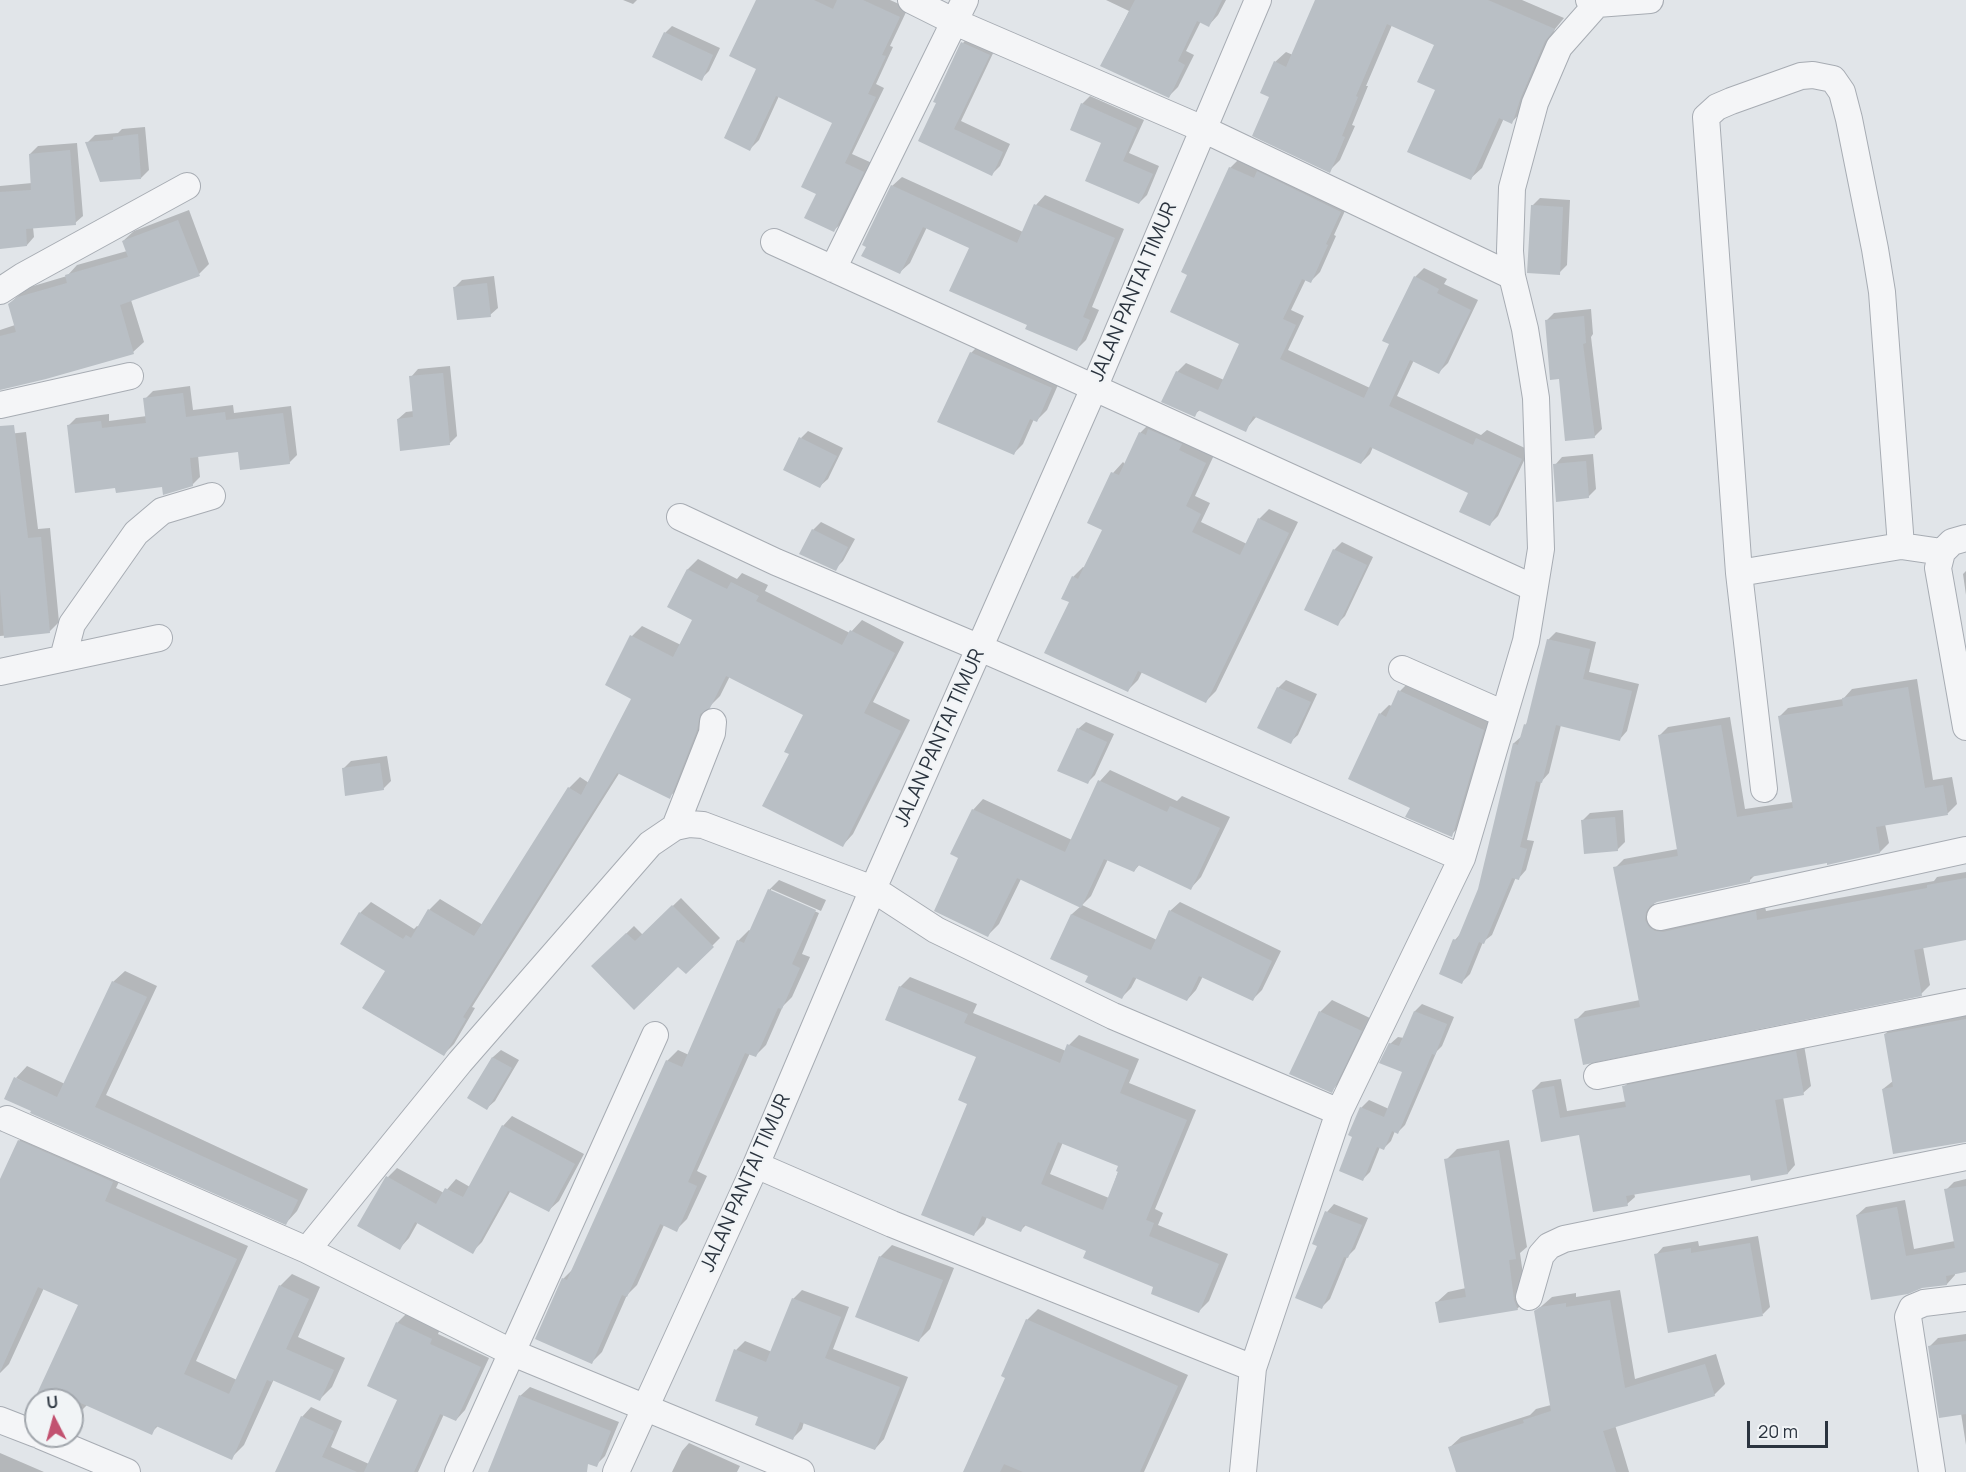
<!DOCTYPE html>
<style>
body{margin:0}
#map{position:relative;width:1966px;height:1472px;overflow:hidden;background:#e1e5e9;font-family:Manrope,sans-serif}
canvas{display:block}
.north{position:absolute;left:24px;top:1388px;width:60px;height:60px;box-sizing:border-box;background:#f1f4f6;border:2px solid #a2a7ad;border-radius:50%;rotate:354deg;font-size:16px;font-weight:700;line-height:24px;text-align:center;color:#2b343f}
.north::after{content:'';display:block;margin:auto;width:21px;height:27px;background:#c25270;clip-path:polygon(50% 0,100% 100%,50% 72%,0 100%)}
.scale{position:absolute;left:1747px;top:1421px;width:81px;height:27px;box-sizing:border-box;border:3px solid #2b343f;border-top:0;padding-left:8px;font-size:18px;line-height:21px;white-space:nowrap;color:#2b343f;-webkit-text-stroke:4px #f1f4f6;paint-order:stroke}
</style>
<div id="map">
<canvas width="1966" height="1472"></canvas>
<div class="north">U</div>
<div class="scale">20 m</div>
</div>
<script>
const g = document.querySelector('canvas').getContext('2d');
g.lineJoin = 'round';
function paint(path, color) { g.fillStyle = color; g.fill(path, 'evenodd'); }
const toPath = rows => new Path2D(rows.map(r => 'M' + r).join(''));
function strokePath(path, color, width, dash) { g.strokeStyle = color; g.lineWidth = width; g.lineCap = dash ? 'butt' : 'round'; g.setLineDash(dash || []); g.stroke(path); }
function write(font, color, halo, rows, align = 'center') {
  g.font = font + ' Manrope,sans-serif'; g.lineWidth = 4.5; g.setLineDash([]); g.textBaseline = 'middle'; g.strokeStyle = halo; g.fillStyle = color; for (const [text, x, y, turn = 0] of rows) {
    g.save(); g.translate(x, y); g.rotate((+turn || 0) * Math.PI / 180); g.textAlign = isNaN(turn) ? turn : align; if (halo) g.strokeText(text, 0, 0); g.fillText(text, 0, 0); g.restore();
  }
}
const shadow = toPath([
 [623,0,637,0,633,4],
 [757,0,890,0,908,8,890,46,893,47,876,84,884,88,852,154,872,163,843,222,834,230,818,193,834,122,779,96,759,140,750,149,758,68],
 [1106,0,1226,0,1218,15,1209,25,1201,21,1186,51,1194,55,1178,87,1169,96,1102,65,1129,11],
 [1317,0,1522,0,1564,18,1555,29,1522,111,1512,122,1504,118,1482,168,1471,178,1437,89,1436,44,1392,25,1366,86,1368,86,1352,125,1355,126,1340,160,1329,171,1271,96,1275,62,1286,52,1293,55],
 [672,26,720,48,709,71,701,79,665,33],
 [970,35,996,47,961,121,1010,144,1000,166,992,174,920,140,938,103,935,101,963,43],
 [1090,96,1144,120,1129,153,1159,166,1147,195,1139,203,1082,104],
 [145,127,149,170,141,178,87,143,95,135,118,133,122,129],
 [77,143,83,216,75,223,33,227,34,237,27,245,0,247,0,186,32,183,30,154,38,146],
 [1239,159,1349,202,1334,235,1336,236,1320,272,1311,281,1306,279,1291,310,1304,316,1288,350,1370,388,1391,344,1415,277,1424,268,1447,279,1444,284,1478,300,1448,363,1439,372,1414,360,1397,396,1481,435,1487,430,1529,450,1498,516,1489,525,1470,492,1373,447,1370,454,1361,463,1257,416,1245,430,1201,409,1194,415,1177,372,1186,363,1224,380,1241,344,1189,274,1230,168],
 [902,177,1023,232,1036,205,1045,195,1124,229,1092,307,1099,310,1086,340,1077,349,1029,324,971,248,927,227,910,263,900,272,892,186],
 [1540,198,1570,200,1567,265,1559,273,1532,206],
 [189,210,209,264,199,274,131,300,144,342,133,352,0,388,0,330,15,325,9,304,20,294,30,287,67,276,77,265,127,251,123,241,134,231],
 [494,276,498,308,490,315,455,287,462,280],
 [1591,309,1593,334,1591,337,1602,429,1594,437,1560,377,1547,320,1554,313],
 [981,343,1061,378,1047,410,1037,420,1034,419,1023,444,1013,454,971,353],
 [450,366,457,436,449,444,398,419,406,412,414,411,411,377,418,369],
 [190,386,193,410,233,405,234,413,291,406,297,455,289,463,240,450,198,455,200,477,192,485,116,487,68,426,76,418,109,414,109,421,147,416,145,399,153,391],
 [1150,423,1215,453,1195,496,1210,503,1201,522,1247,544,1259,519,1269,509,1298,522,1216,691,1206,701,1142,672,1138,680,1128,690,1071,601,1073,577,1083,567,1085,568,1104,529,1089,522,1113,473,1123,462,1125,464,1140,433],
 [808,431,843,448,828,479,820,486,801,438],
 [26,432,38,529,50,528,59,622,49,632,0,636,0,435],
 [1593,454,1596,489,1588,497,1555,465,1562,457],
 [821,522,855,539,843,561,835,569,813,530],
 [1342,542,1373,557,1345,616,1337,624,1334,550],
 [698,559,737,579,742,573,768,585,765,591,850,633,862,620,904,642,873,702,910,720,853,834,843,845,791,753,805,714,730,676,720,696,710,706,707,718,680,787,669,797,620,772,472,1007,475,1008,454,1044,444,1054,387,970,342,943,360,913,371,902,414,929,417,926,419,927,429,910,440,899,483,925,569,788,580,777,589,783,633,698,632,636,642,626,681,645,694,619,669,606,688,569],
 [1966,571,1966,595,1963,574],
 [1556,632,1596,642,1589,672,1639,684,1627,731,1620,739,1561,725,1549,773,1541,782,1527,840,1534,841,1526,870,1519,878,1516,877,1492,935,1483,942,1470,974,1462,982,1455,940,1461,933,1480,889,1514,743,1523,735,1525,725,1528,722,1548,640],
 [1917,679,1933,780,1952,777,1957,804,1948,813,1885,824,1889,843,1880,852,1756,874,1750,880,1654,902,1654,910,1764,903,1766,911,1934,881,1937,877,1966,872,1966,938,1923,947,1930,985,1921,994,1576,1020,1585,1011,1640,1000,1615,868,1624,859,1678,849,1660,735,1668,727,1730,717,1745,809,1793,802,1779,717,1788,708,1843,699,1852,689],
 [1286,680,1317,694,1298,735,1290,742,1259,728,1278,688],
 [1409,682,1493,720,1460,826,1451,835,1412,807,1380,714,1389,705,1392,706,1400,691],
 [1086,722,1114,734,1095,775,1087,783,1078,729],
 [387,756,391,781,383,789,343,769,351,761],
 [1110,770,1177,801,1182,796,1230,817,1201,877,1191,888,1140,864,1134,871,1108,859,1091,896,1082,905,1157,940,1170,911,1180,902,1281,951,1262,990,1253,999,1203,976,1196,990,1187,1000,1137,977,1131,988,1122,997,1090,976,1052,958,1072,914,1081,906,1021,879,999,924,988,935,960,858,973,810,983,799,1072,840,1100,781],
 [1623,810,1625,842,1617,850,1582,821,1590,813],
 [779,880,826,900,821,911,771,889,771,893,819,913,802,954,810,957,792,997,783,1006,766,1045,756,1055,750,1053,697,1171,707,1176,687,1219,676,1230,664,1225,637,1285,627,1295,602,1352,592,1362,563,1279,574,1268,667,1061,678,1050,689,1055,738,941,749,930,751,931,769,890],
 [681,898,720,938,686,972,678,965,593,966,634,926,643,935],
 [125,971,157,986,106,1095,308,1189,297,1211,286,1223,16,1078,27,1066,65,1084,113,982],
 [910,977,977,1004,973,1013,1066,1051,1069,1045,1079,1035,1139,1059,1129,1083,1196,1110,1155,1209,1163,1213,1158,1225,1228,1254,1209,1301,1199,1311,1088,1250,1026,1225,1021,1230,987,1217,984,1224,974,1234,969,1103,978,1056,900,987],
 [1063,1142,1120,1166,1109,1198,1050,1174],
 [1332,1000,1372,1019,1343,1079,1331,1091,1320,1012],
 [1422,1004,1454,1017,1442,1046,1437,1051,1405,1125,1398,1132,1395,1131,1391,1141,1384,1148,1380,1147,1370,1172,1363,1179,1354,1136,1350,1135,1361,1108,1369,1100,1389,1109,1404,1071,1390,1044,1398,1037,1404,1038,1415,1011],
 [1966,1013,1966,1141,1883,1089,1893,1081,1885,1034,1894,1026],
 [1804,1045,1811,1086,1803,1093,1783,1097,1795,1165,1788,1173,1751,1174,1634,1193,1635,1197,1627,1204,1580,1133,1542,1140,1533,1090,1541,1082,1561,1079,1567,1111,1627,1101,1624,1087,1632,1079],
 [501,1050,519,1060,495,1101,487,1108,469,1098,493,1057],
 [512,1116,584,1154,559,1201,549,1210,511,1190,482,1242,472,1252,418,1222,409,1238,400,1248,388,1177,397,1168,444,1193,456,1179,470,1187,503,1126],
 [31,1129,125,1169,116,1188,248,1246,196,1361,237,1380,280,1286,292,1274,320,1287,298,1337,345,1358,332,1387,320,1399,274,1379,244,1445,231,1458,159,1425,151,1433,88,1404,79,1413,72,1410,72,1400,51,1400,80,1304,44,1288,9,1364,0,1373,0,1183,19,1141],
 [1509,1140,1527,1247,1520,1253,1525,1289,1528,1298,1517,1309,1437,1302,1448,1292,1466,1288,1446,1160,1457,1149],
 [1966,1179,1966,1271,1955,1272,1955,1275,1947,1284,1922,1287,1857,1215,1866,1207,1905,1200,1914,1249,1955,1241,1946,1190,1954,1182],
 [1334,1204,1368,1218,1355,1249,1347,1257,1330,1299,1322,1307,1319,1245,1327,1212],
 [1758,1236,1770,1307,1763,1314,1656,1255,1663,1247,1698,1241,1699,1246],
 [892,1245,954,1268,930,1329,919,1340,880,1257],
 [802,1290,849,1307,833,1349,908,1377,884,1439,875,1449,804,1422,802,1429,793,1438,760,1416,736,1350,745,1341,772,1352,793,1299],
 [1620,1290,1635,1379,1716,1354,1725,1384,1714,1395,1615,1425,1629,1472,1458,1472,1450,1447,1461,1437,1530,1415,1536,1409,1551,1405,1536,1311,1552,1297,1576,1293,1576,1297],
 [1038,1309,1188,1375,1144,1472,965,1472,1007,1377,1027,1320],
 [406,1314,440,1329,438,1334,489,1358,465,1410,456,1420,444,1414,418,1472,277,1472,302,1417,311,1407,342,1421,331,1447,369,1464,399,1399,397,1323],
 [1966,1334,1966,1445,1961,1413,1929,1347,1938,1338],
 [530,1387,619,1422,605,1456,596,1465,588,1462,584,1472,490,1472,520,1396],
 [689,1443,740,1466,737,1472,672,1472,682,1451],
 [0,1453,44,1472,0,1472]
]);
const building = toPath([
 [756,0,814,0,833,9,837,0,863,0,900,17,882,55,886,56,868,94,876,97,845,163,864,172,834,232,804,218,816,194,801,187,832,123,776,96,750,151,724,138,756,69,729,56],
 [1135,0,1222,0,1209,27,1197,21,1178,61,1185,65,1169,98,1100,66],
 [1315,0,1488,0,1555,29,1545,41,1521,97,1512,124,1499,118,1471,180,1407,152,1435,90,1417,82,1434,45,1387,24,1356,96,1358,97,1342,136,1345,137,1330,173,1252,136,1269,97,1260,93,1274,61,1286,67],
 [664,32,713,55,702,81,652,57],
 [961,42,990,55,954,129,1003,152,992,176,918,141,936,103,933,102],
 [1081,103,1137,128,1123,161,1153,174,1139,204,1085,181,1101,143,1070,130],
 [138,134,141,179,100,182,85,142,113,140,113,137],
 [70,150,76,225,26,229,27,246,0,249,0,192,31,190,29,154],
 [1229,167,1254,178,1257,171,1341,212,1326,244,1328,245,1311,283,1302,279,1283,319,1296,325,1280,359,1364,398,1389,344,1382,341,1414,276,1439,289,1437,293,1471,310,1439,374,1410,360,1389,406,1473,445,1476,438,1522,459,1490,526,1459,512,1468,493,1370,447,1361,464,1253,416,1246,432,1198,410,1195,417,1161,402,1176,371,1218,390,1239,344,1170,312,1187,275,1181,272],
 [891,185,1017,243,1034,204,1115,238,1083,317,1090,320,1077,351,1025,329,1027,325,949,291,969,248,923,227,900,274,861,256,866,247,862,245],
 [1531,205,1563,207,1560,275,1527,273],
 [178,220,200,276,120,305,134,354,46,379,0,390,0,336,16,332,8,304,18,297,67,283,65,275,128,257,122,241],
 [487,283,491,317,457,320,453,287],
 [1584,316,1586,343,1583,344,1595,438,1565,441,1559,379,1550,380,1545,320],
 [970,352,1052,388,1037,422,1030,419,1014,455,937,422],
 [443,373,450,445,400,451,397,419,413,417,409,376],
 [183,393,186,417,225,412,226,420,283,413,290,464,240,470,238,452,190,458,193,486,163,495,162,487,116,493,115,488,75,493,67,425,101,421,102,428,146,423,143,398],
 [14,425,28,538,41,537,50,633,4,638,0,589,0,426],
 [1148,429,1182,444,1179,450,1206,463,1186,506,1201,514,1192,532,1240,555,1258,518,1289,533,1206,703,1138,671,1128,692,1044,653,1069,602,1061,599,1072,576,1078,579,1102,530,1087,523,1111,472,1119,475,1139,432,1146,435],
 [799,437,837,456,820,488,783,470],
 [1586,461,1589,498,1556,502,1553,464],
 [812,529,848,547,836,571,799,554],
 [1333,549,1367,565,1338,626,1304,610],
 [687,569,727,589,731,582,759,596,756,601,842,645,850,630,895,653,864,713,901,731,843,847,762,806,789,754,784,752,803,715,726,676,710,708,700,714,697,730,670,799,617,773,463,1017,466,1019,444,1056,362,1008,385,971,340,944,359,912,403,939,406,935,411,938,428,909,474,936,568,787,581,795,631,699,605,685,630,635,673,657,692,620,667,607],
 [1547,639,1590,649,1583,679,1632,691,1620,741,1556,725,1542,783,1536,781,1520,847,1527,849,1519,880,1512,878,1484,944,1479,942,1462,984,1439,974,1453,939,1457,940,1478,889,1513,743,1518,745,1524,724,1526,725],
 [1277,687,1311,702,1291,744,1257,728],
 [1908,687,1925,788,1943,785,1948,815,1876,827,1880,853,1827,865,1827,863,1750,877,1750,882,1657,902,1650,906,1646,912,1645,920,1649,927,1655,931,1663,932,1756,911,1757,920,1927,888,1927,885,1966,878,1966,940,1914,950,1922,996,1583,1065,1574,1019,1640,1007,1613,867,1678,856,1658,735,1721,725,1737,817,1793,808,1778,716,1843,706,1842,698],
 [1398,690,1484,730,1452,837,1405,817,1410,808,1348,779,1379,713,1386,717],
 [1077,728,1107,742,1088,784,1057,771],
 [380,763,384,790,345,796,342,768],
 [1098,780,1167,812,1170,806,1220,828,1191,890,1138,865,1134,872,1104,859,1081,908,1017,878,988,937,934,911,958,858,950,854,972,809,1065,852],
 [1615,817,1618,851,1584,854,1581,820],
 [768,889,816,910,792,964,800,968,782,1009,778,1008,756,1057,745,1053,688,1182,697,1186,677,1232,660,1224,627,1297,622,1295,592,1364,535,1339,562,1278,567,1280,666,1060,682,1067,737,940,744,943],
 [672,905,714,947,686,974,678,967,634,1010,591,966,626,933,635,941],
 [1169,910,1272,961,1253,1001,1199,976,1187,1001,1133,977,1122,999,1085,982,1088,976,1050,959,1071,914,1151,950],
 [112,981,147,997,95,1107,298,1200,286,1225,30,1113,31,1111,4,1099,14,1077,57,1097],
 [899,986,968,1014,964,1023,1060,1063,1067,1044,1129,1070,1120,1093,1187,1120,1146,1220,1154,1223,1149,1236,1219,1264,1199,1313,1151,1294,1153,1287,1083,1258,1086,1251,1024,1225,1021,1232,982,1216,974,1236,921,1215,967,1104,958,1100,976,1057,885,1020],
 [1058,1142,1118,1166,1116,1171,1118,1172,1103,1210,1041,1184],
 [1319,1011,1362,1031,1332,1093,1289,1074],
 [1414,1011,1447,1024,1435,1055,1432,1054,1398,1134,1392,1131,1384,1150,1377,1147,1363,1181,1339,1171,1352,1137,1348,1135,1360,1107,1384,1117,1402,1072,1379,1063,1389,1043,1399,1046],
 [1966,1019,1966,1142,1893,1154,1882,1089,1893,1087,1884,1034],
 [1796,1051,1804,1095,1775,1100,1788,1174,1751,1181,1750,1175,1626,1196,1628,1206,1593,1212,1579,1135,1541,1142,1532,1090,1554,1086,1560,1118,1626,1107,1622,1086],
 [492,1057,512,1068,487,1110,467,1098],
 [502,1125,575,1164,549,1212,508,1191,473,1254,415,1222,400,1250,357,1226,386,1176,436,1204,445,1188,463,1197],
 [18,1140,113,1182,105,1201,237,1259,184,1374,229,1394,279,1285,309,1299,286,1349,334,1370,320,1401,272,1380,272,1382,267,1380,232,1460,156,1426,152,1435,74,1400,34,1400,78,1305,38,1287,0,1372,0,1179],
 [1499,1150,1516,1259,1509,1260,1514,1300,1518,1310,1439,1323,1435,1302,1466,1297,1444,1159],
 [1966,1186,1966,1272,1946,1276,1947,1285,1922,1288,1908,1294,1871,1300,1856,1215,1897,1207,1906,1256,1955,1248,1944,1189],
 [1325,1211,1362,1225,1348,1258,1344,1257,1322,1309,1295,1298,1317,1246,1312,1244],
 [1750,1243,1763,1316,1668,1333,1654,1254,1691,1248,1691,1253],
 [879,1256,943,1280,919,1342,855,1317],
 [792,1298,841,1317,825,1358,900,1387,875,1450,800,1422,793,1440,755,1425,758,1417,715,1401,734,1349,766,1362],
 [1610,1300,1625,1388,1705,1364,1715,1396,1603,1431,1616,1472,1456,1472,1448,1447,1524,1423,1523,1420,1551,1411,1534,1311,1540,1307,1566,1303,1566,1307],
 [1026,1319,1178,1386,1140,1472,1023,1472,1004,1464,1000,1472,963,1472,1005,1378,1001,1376],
 [396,1322,432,1339,430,1344,481,1367,456,1421,440,1414,414,1472,364,1472,397,1400,367,1386],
 [1966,1341,1966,1414,1939,1418,1928,1346],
 [519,1395,611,1431,597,1467,588,1464,587,1472,488,1472],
 [301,1416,334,1431,322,1457,357,1472,275,1472]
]);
const minor = toPath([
 [911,0,955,22,1203,129,1512,276],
 [1589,0,1597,4,1650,0],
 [774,242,1534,588],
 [833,269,965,0],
 [0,291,23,276,187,186],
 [0,405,130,376],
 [680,517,776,562,980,648,1462,858],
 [1942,552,1938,568,1966,727],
 [1942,552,1952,542,1966,538],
 [1739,573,1901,546,1942,552],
 [63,658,72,624,136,533,162,511,212,496],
 [1402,669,1504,714],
 [0,672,159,638],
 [1764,789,1739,573,1706,117,1717,107,1731,101,1801,76,1813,75,1833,79,1842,92,1849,119,1875,249,1882,292,1901,546],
 [675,827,712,733,713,722],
 [1660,917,1966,850],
 [1597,1076,1966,1002],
 [7,1119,307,1250,513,1353,801,1472],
 [756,1165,892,1224,1253,1368],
 [307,1250,460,1062,650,844,675,827,689,824,703,825,873,889,936,930,1113,1016,1339,1112],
 [1529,1297,1541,1255,1549,1246,1564,1239,1966,1157],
 [0,1420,36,1434],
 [41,1436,127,1472],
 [458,1472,655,1035],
 [616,1472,756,1165,873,889,1094,388,1258,0],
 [1243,1472,1253,1368,1339,1112,1462,858,1526,641,1541,549,1536,398,1525,329,1512,276,1510,251,1512,188,1535,103,1559,47,1597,4],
 [1932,1472,1908,1317,1912,1308,1924,1303,1966,1298]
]);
const streetNames = [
 ["JALAN PANTAI TIMUR",1134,292,-67],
 ["JALAN PANTAI TIMUR",940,738,-66],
 ["JALAN PANTAI TIMUR",746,1183,-66]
];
paint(shadow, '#0003');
paint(building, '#b9bfc5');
strokePath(minor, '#a7acb3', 28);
strokePath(minor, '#f4f5f7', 26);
write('20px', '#2b343f', '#f1f4f6', streetNames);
</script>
